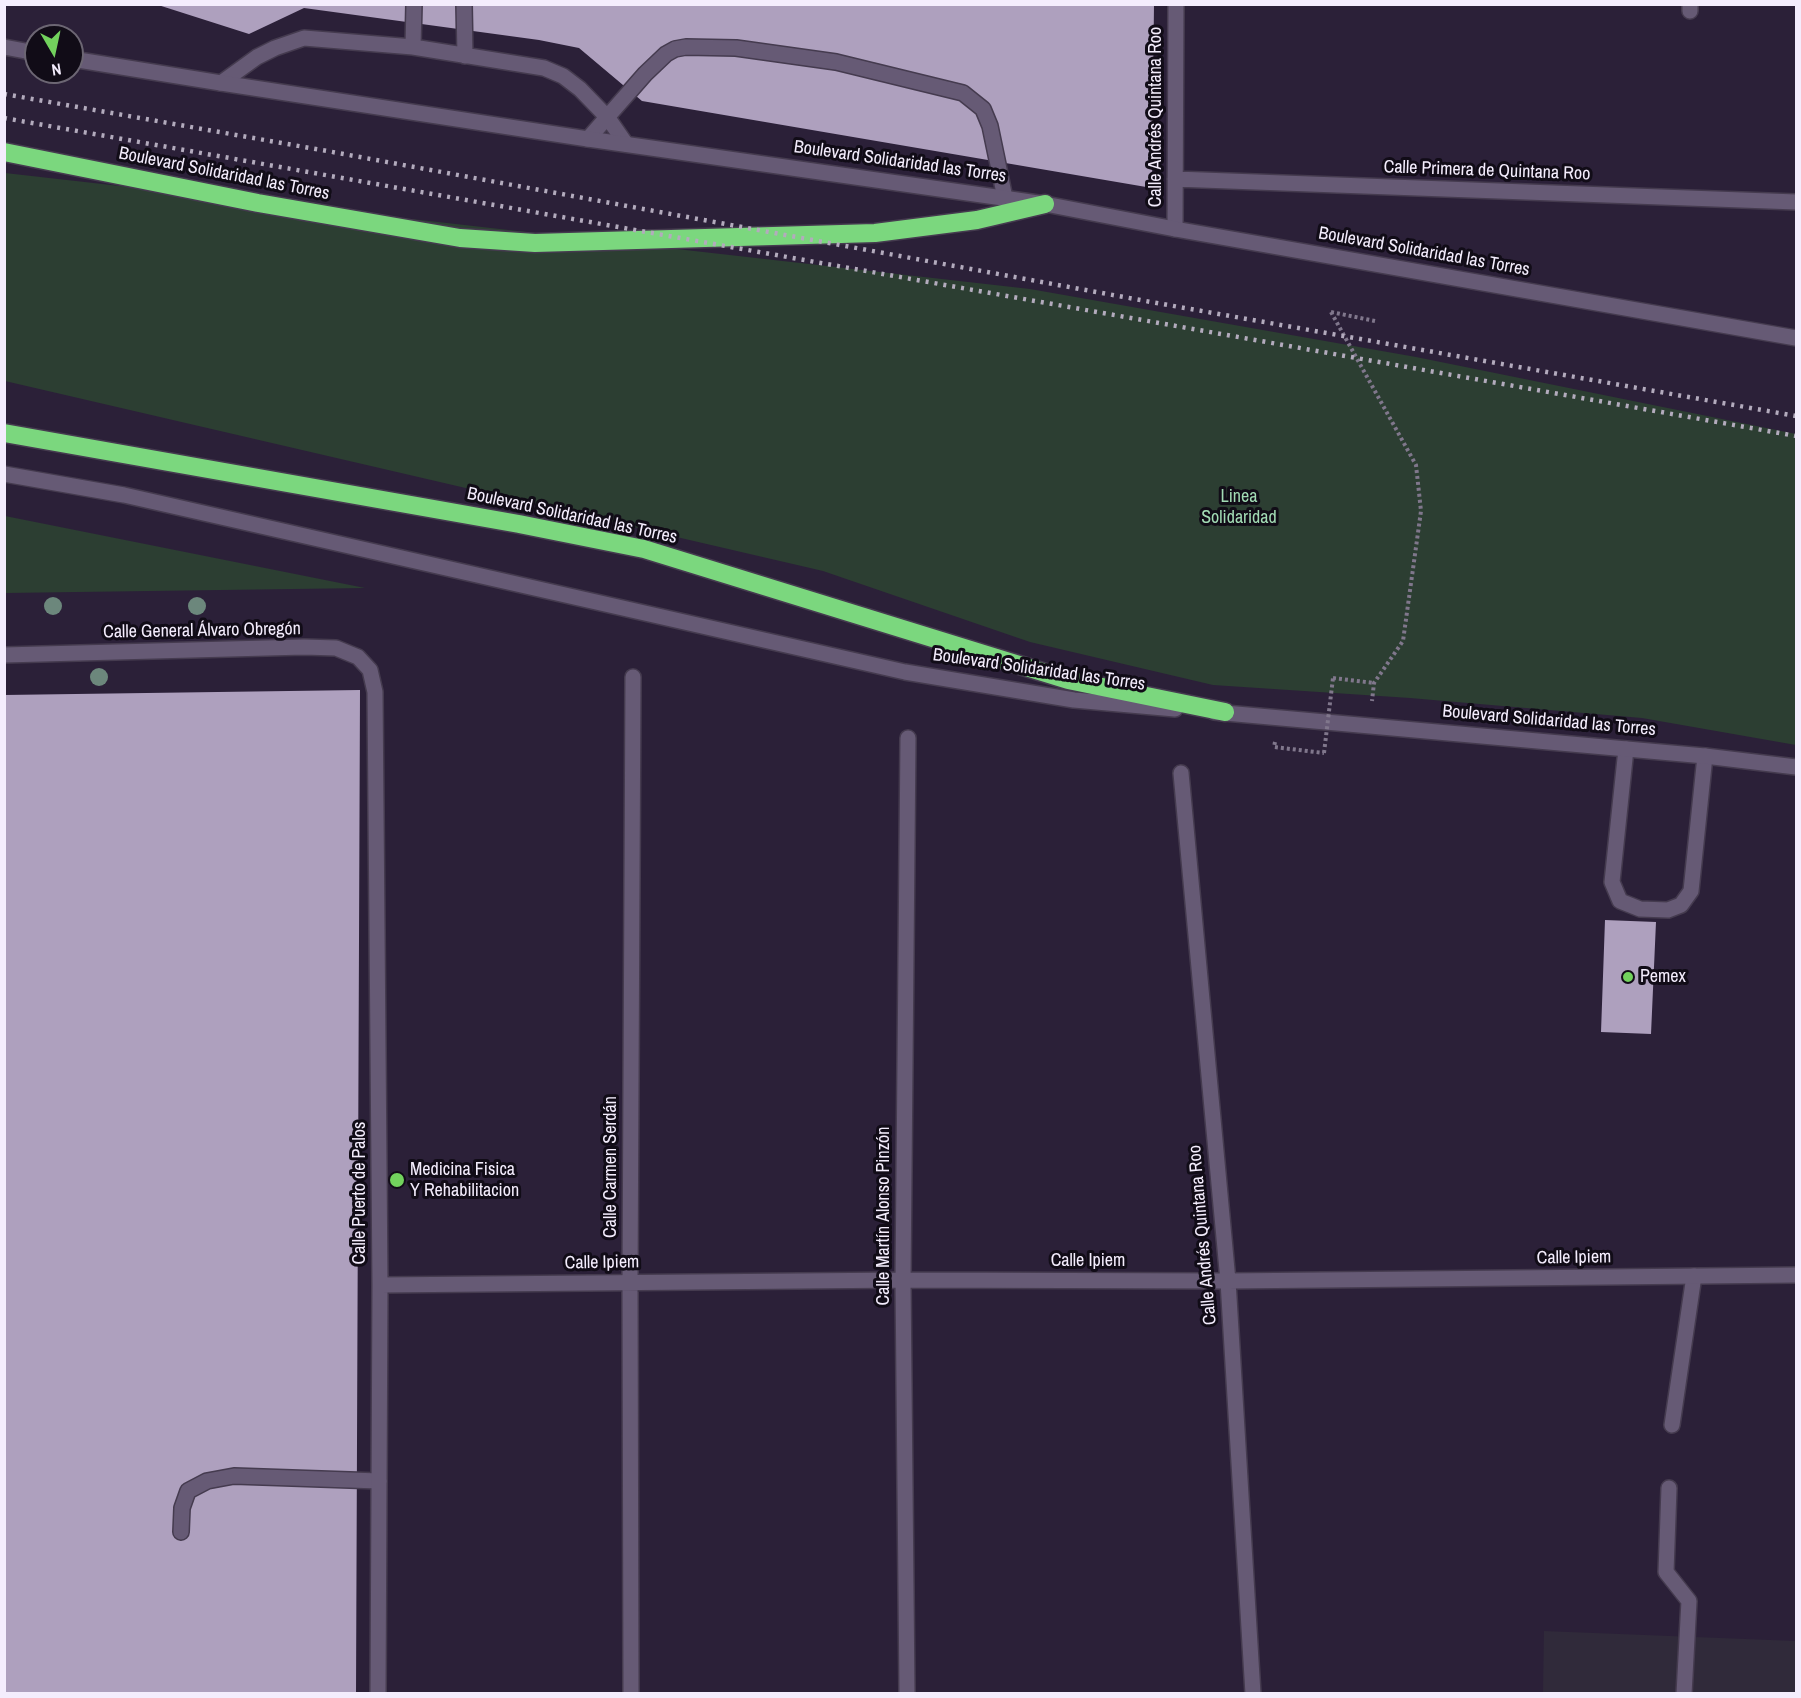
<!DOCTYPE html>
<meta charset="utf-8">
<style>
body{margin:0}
#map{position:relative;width:1801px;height:1698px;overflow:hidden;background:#2b2038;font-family:"Archivo Narrow",sans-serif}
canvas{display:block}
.frame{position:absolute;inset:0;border:6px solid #f4edfd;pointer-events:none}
.north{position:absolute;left:24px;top:24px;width:60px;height:60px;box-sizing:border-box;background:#110c17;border:2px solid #6c6673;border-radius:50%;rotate:171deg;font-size:16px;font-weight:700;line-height:24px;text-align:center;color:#f4edfd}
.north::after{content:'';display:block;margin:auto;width:21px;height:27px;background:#72d25d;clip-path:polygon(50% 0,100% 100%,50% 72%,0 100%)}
</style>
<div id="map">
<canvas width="1801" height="1698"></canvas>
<div class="frame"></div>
<div class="north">N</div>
</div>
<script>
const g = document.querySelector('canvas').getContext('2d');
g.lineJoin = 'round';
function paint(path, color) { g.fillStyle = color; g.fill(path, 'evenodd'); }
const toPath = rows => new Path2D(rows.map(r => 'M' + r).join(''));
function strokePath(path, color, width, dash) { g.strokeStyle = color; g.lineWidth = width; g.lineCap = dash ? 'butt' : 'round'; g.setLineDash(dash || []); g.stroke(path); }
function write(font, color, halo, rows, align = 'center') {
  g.font = font + ' "Archivo Narrow",sans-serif'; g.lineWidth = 6; g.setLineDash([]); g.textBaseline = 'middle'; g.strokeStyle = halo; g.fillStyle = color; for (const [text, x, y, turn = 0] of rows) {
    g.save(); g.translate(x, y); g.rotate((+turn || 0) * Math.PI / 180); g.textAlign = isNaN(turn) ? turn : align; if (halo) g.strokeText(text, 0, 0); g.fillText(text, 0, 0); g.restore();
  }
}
const commercial = toPath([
 [1544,1631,1796,1641,1796,1693,1543,1694]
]);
const green = toPath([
 [5,173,1030,289,1416,357,1796,434,1796,745,1642,718,1410,698,1213,685,1030,642,823,571,5,381],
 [5,516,365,588,5,593]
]);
const building = toPath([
 [155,4,1154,4,1152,188,642,101,579,48,539,40,304,8,249,34],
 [360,690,356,1694,4,1694,4,695],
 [1605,920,1656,922,1651,1034,1601,1032]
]);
const path = toPath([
 [1331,312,1416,465,1421,511,1403,641,1374,683,1372,701],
 [1331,312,1375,321],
 [1333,678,1374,683],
 [1275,742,1274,747,1324,753]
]);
const lane = toPath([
 [464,4,465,56],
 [413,47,414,4],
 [221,83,257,57,275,48,304,38,413,47,544,68,563,76,580,89,608,118,626,144],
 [588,139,645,74,666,54,675,49,686,47,736,48,836,62,963,93,983,109,990,126,1005,198],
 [1626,749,1612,882,1620,901,1640,909,1668,910,1681,905,1691,891,1705,756],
 [1672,1425,1694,1276],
 [1669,1488,1666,1572,1689,1601,1684,1694],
 [181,1532,182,1508,188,1491,207,1481,234,1476,379,1481]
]);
const street = toPath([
 [1690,4,1690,11],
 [1175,179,1796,202],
 [1175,229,1176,4],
 [4,655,304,647,336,648,358,657,370,670,375,692,380,1285,378,1694],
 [1181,773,1228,1281,1253,1694],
 [380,1285,903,1280,1228,1281,1796,1275],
 [631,1694,630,1282,633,677],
 [907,1694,903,1280,908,738]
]);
const secondary = toPath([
 [4,47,36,53],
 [72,59,221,83,588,139,1045,204,1175,229,1796,338],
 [4,474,124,495,905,672,1074,700,1175,709],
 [1214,712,1705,756,1796,767]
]);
const highway = toPath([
 [4,152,258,203,460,238,535,243,875,233,977,220,1045,204],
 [4,433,519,524,644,549,1068,680,1225,712]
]);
const rail = toPath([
 [4,94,327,151,1151,302,1796,416],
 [4,118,1796,436]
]);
const pathBridge = toPath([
 [1324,753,1333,678]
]);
const trees = [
 [53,606],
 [197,606],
 [99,677]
];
const markers = [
 [1628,977,6,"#72d25d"],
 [397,1180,8,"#72d25d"]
];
const streetNames = [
 ["Calle Andrés Quintana Roo",1156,117,-90],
 ["Boulevard Solidaridad las Torres",900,162,8],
 ["Calle Primera de Quintana Roo",1487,171,2],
 ["Boulevard Solidaridad las Torres",224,174,11],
 ["Boulevard Solidaridad las Torres",1424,252,10],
 ["Boulevard Solidaridad las Torres",572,516,12],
 ["Calle General Álvaro Obregón",202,631,-1],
 ["Boulevard Solidaridad las Torres",1039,670,8],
 ["Boulevard Solidaridad las Torres",1549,721,5],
 ["Calle Carmen Serdán",611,1167,-90],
 ["Calle Puerto de Palos",360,1193,-90],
 ["Calle Martín Alonso Pinzón",884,1216,-90],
 ["Calle Andrés Quintana Roo",1203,1235,-95],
 ["Calle Ipiem",1574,1258,-1],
 ["Calle Ipiem",1088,1261],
 ["Calle Ipiem",602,1263,-1]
];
const parkNames = [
 ["Linea",1239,497],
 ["Solidaridad",1239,518]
];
const poiNames = [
 ["Pemex",1640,977],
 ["Medicina Fisica",410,1170],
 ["Y Rehabilitacion",410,1191]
];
paint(commercial, '#302a3a');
paint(green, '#2c3e32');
paint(building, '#aea0be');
strokePath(lane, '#453b4f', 18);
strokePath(street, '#453b4f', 18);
strokePath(secondary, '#453b4f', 18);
strokePath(highway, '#453b4f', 21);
strokePath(path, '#80778c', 4, [3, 3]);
strokePath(lane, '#665a75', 15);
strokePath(street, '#665a75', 15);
strokePath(secondary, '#665a75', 15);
strokePath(highway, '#7bd77e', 18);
strokePath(rail, '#b3abbd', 4.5, [3, 6]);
strokePath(pathBridge, '#80778c', 4, [3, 3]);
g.fillStyle = '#6c877c';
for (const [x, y] of trees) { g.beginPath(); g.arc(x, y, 9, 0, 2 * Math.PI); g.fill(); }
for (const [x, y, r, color] of markers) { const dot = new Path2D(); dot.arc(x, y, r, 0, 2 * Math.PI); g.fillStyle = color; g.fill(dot); strokePath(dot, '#110c17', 2); }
write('18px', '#f4edfd', '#110c17', streetNames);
write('18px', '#a2dbb4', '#110c17', parkNames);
write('18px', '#f4edfd', '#110c17', poiNames, 'left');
</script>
